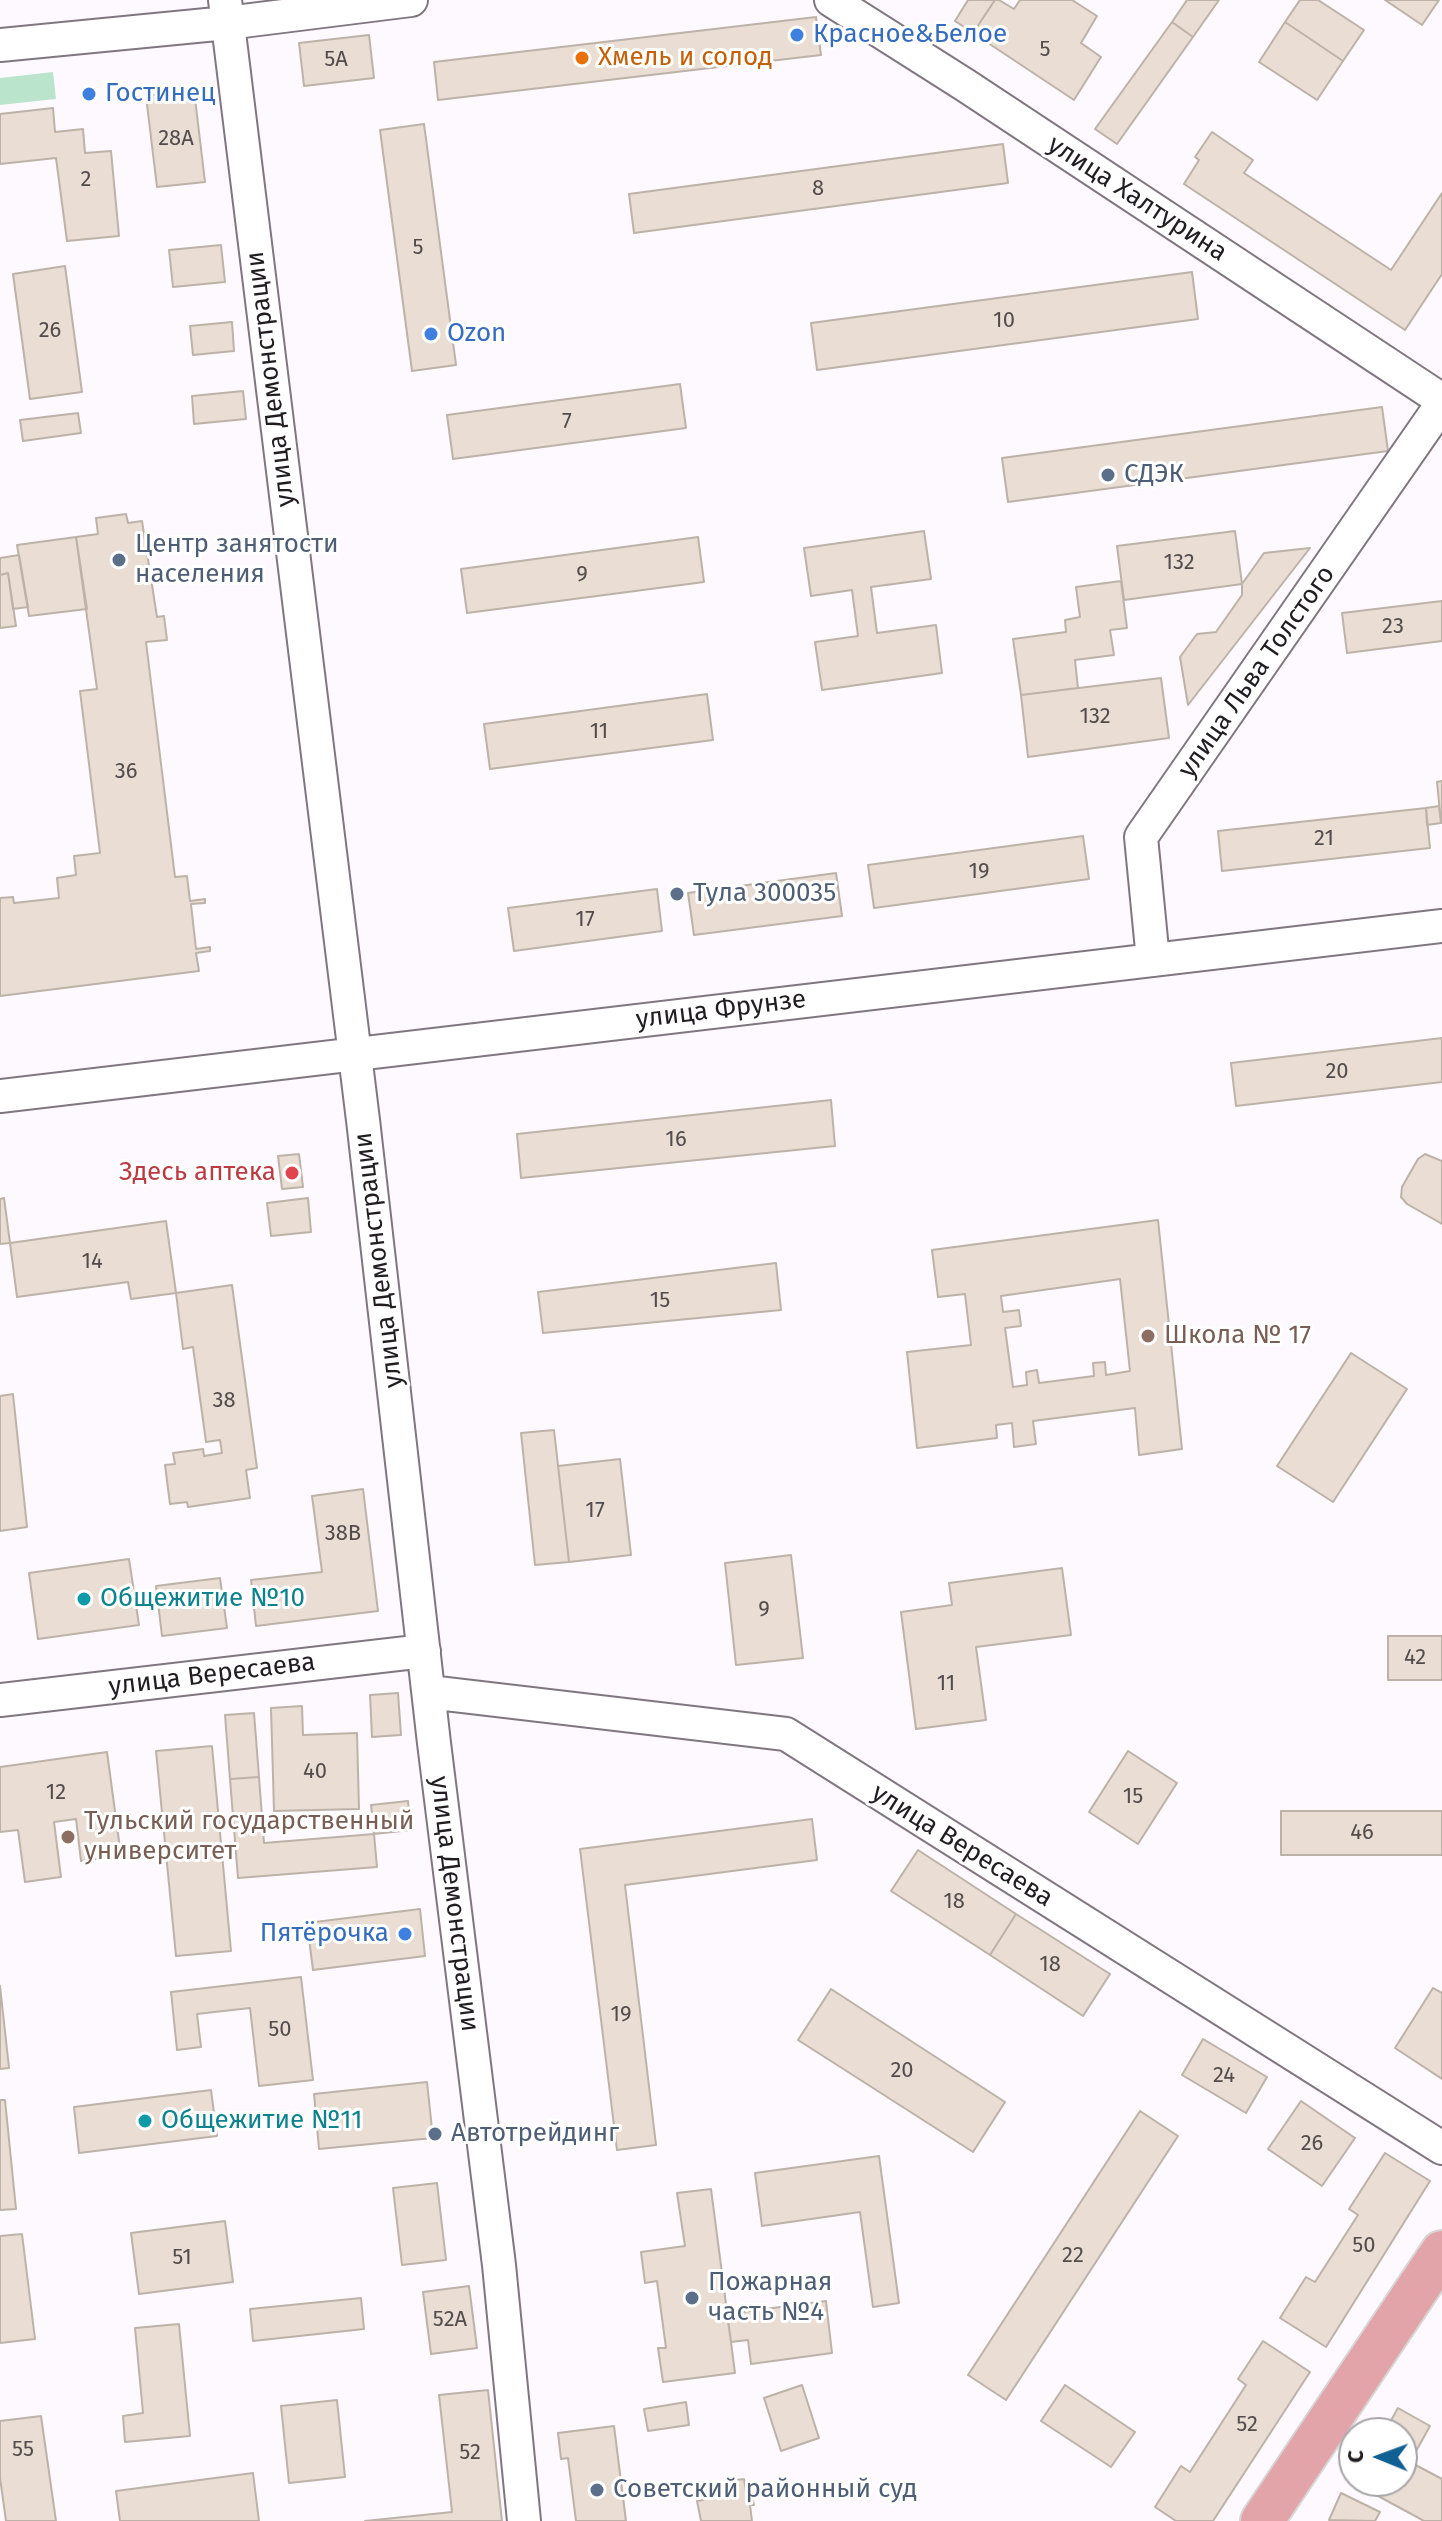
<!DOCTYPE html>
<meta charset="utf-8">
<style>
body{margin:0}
#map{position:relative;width:1442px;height:2521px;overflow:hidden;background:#fef9fe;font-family:"Fira Sans",sans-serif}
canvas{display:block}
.north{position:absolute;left:1338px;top:2417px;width:80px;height:80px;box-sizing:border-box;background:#fff;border:2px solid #a6a4a6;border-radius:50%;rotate:271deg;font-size:22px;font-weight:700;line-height:32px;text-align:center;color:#201c20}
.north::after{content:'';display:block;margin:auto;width:28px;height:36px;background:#116093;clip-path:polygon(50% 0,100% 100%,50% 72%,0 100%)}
</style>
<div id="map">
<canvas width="1442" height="2521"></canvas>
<div class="north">С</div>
</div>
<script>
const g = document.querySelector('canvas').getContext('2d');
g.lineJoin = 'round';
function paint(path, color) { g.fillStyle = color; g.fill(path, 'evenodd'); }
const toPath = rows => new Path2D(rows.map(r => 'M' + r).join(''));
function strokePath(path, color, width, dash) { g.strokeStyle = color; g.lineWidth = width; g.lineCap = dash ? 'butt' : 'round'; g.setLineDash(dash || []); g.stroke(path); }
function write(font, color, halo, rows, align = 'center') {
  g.font = font + ' "Fira Sans",sans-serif'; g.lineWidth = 6; g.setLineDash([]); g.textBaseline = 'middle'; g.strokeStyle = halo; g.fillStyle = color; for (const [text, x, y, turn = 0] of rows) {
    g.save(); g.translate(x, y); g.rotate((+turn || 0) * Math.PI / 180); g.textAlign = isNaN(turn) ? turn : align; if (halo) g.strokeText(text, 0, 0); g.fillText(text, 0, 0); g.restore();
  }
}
const green = toPath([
 [53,72,56,99,0,105,0,78]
]);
const building = toPath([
 [968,0,995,0,973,33,955,21,968,0],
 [995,0,999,0,1014,9,1020,0,1072,0,1097,16,1081,43,1101,57,1074,100,973,33,995,0],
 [1187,0,1219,0,1193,37,1172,22,1187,0],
 [1300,0,1318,0,1364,30,1343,61,1285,22,1300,0],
 [1385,0,1439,0,1422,25,1385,0],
 [816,17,821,55,438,100,434,62,816,17],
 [1172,22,1193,37,1117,144,1095,129,1172,22],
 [1285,22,1343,61,1317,100,1259,62,1285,22],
 [369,35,374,78,304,86,299,43,369,35],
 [194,90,205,182,157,187,146,96,194,90],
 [53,108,55,132,83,129,85,153,111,151,119,236,67,241,56,158,0,164,0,114,53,108],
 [424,124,456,365,412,371,380,130,424,124],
 [1212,132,1253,160,1244,173,1391,270,1442,193,1442,274,1405,330,1184,184,1199,160,1195,157,1212,132],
 [1003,144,1008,183,634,233,629,194,1003,144],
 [221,245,225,282,173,287,169,250,221,245],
 [65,266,82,392,30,399,13,274,65,266],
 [1192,272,1198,319,817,370,811,323,1192,272],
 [232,322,234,351,193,355,190,326,232,322],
 [680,384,686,428,453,459,447,415,680,384],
 [243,391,246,419,194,424,192,396,243,391],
 [1382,407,1388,451,1008,502,1002,458,1382,407],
 [78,413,81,433,23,441,20,420,78,413],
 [126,514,128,523,142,521,157,617,164,616,167,640,146,642,175,877,187,876,190,901,205,899,205,903,191,904,196,949,210,947,210,951,196,953,199,971,0,996,0,898,13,897,14,903,59,898,57,878,76,875,74,856,100,853,80,691,97,689,76,537,98,534,96,518,126,514],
 [924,531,931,579,871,587,877,633,936,625,942,673,822,690,815,642,858,636,852,590,811,596,804,548,924,531],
 [1235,531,1242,584,1124,600,1117,546,1235,531],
 [76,537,87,609,29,616,17,545,76,537],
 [698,537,704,582,467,613,461,569,698,537],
 [1310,548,1188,705,1180,657,1197,634,1216,632,1242,595,1242,584,1264,553,1310,548],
 [19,555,28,607,13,609,8,573,0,575,0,558,19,555],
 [8,573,16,626,0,628,0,575,8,573],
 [1121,581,1127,628,1110,630,1114,655,1075,660,1078,688,1021,695,1013,639,1066,632,1065,620,1080,617,1076,587,1121,581],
 [1442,601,1442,641,1347,653,1342,613,1442,601],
 [1161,678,1169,738,1028,757,1021,695,1161,678],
 [707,694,713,740,490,769,484,724,707,694],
 [1442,781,1442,823,1441,823,1437,782,1442,781],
 [1439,806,1441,823,1427,825,1426,808,1439,806],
 [1426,808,1430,848,1222,871,1218,831,1426,808],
 [1083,836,1089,879,874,908,868,865,1083,836],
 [836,873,842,916,694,935,688,893,836,873],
 [657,889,662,931,514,951,508,908,657,889],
 [1442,1038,1442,1082,1236,1106,1231,1063,1442,1038],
 [831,1100,835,1146,521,1178,517,1134,831,1100],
 [299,1154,303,1187,282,1189,278,1156,299,1154],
 [1425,1154,1442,1161,1442,1224,1407,1204,1401,1197,1402,1187,1418,1159,1425,1154],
 [4,1198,10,1243,0,1244,0,1199,4,1198],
 [308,1198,311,1232,271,1236,267,1203,308,1198],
 [1158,1220,1182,1449,1139,1455,1135,1408,1033,1421,1036,1444,1014,1447,1012,1423,996,1425,997,1438,917,1448,907,1352,971,1345,965,1294,938,1297,932,1250,1158,1220],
 [1120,1279,1130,1371,1106,1375,1105,1362,1093,1363,1094,1376,1039,1383,1037,1370,1026,1372,1027,1385,1013,1387,1005,1328,1021,1326,1019,1310,1003,1312,1001,1296,1120,1279],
 [166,1221,176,1293,131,1299,128,1282,17,1297,10,1243,166,1221],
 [776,1263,781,1310,543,1333,538,1292,776,1263],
 [232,1285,257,1468,246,1470,250,1498,188,1507,187,1502,170,1504,165,1465,175,1464,173,1453,203,1449,204,1456,222,1453,220,1440,206,1442,193,1347,183,1349,176,1293,232,1285],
 [1351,1353,1407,1389,1333,1502,1277,1466,1351,1353],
 [13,1394,27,1527,0,1531,0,1396,13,1394],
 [554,1430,569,1562,535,1565,521,1433,554,1430],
 [620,1459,631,1555,569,1562,558,1466,620,1459],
 [363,1489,378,1611,256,1626,251,1580,322,1572,312,1496,363,1489],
 [791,1555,803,1658,736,1665,725,1563,791,1555],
 [129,1559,139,1625,38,1639,29,1573,129,1559],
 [1062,1568,1071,1635,976,1647,986,1720,916,1729,901,1612,952,1605,949,1583,1062,1568],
 [220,1578,227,1628,162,1636,156,1586,220,1578],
 [1388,1636,1442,1636,1442,1680,1388,1680,1388,1636],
 [398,1693,401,1735,372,1737,370,1695,398,1693],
 [302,1706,303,1735,357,1733,359,1809,274,1811,271,1708,302,1706],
 [254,1713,259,1777,230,1779,225,1715,254,1713],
 [212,1746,231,1951,176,1956,156,1751,212,1746],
 [1128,1751,1177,1783,1138,1844,1089,1812,1128,1751],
 [107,1752,121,1856,81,1861,76,1819,54,1822,61,1877,25,1882,18,1830,0,1832,0,1767,107,1752],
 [259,1777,264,1843,374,1834,377,1867,238,1878,230,1779,259,1777],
 [408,1801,411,1830,374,1834,371,1805,408,1801],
 [1281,1811,1442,1811,1442,1855,1281,1855,1281,1811],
 [812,1819,817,1860,625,1885,656,2145,617,2150,580,1849,812,1819],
 [918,1850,1016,1914,990,1955,891,1891,918,1850],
 [420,1909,425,1956,313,1970,307,1923,420,1909],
 [1016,1914,1110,1974,1083,2016,990,1955,1016,1914],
 [301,1977,313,2080,259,2086,250,2008,197,2014,201,2047,177,2050,171,1992,301,1977],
 [0,1986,9,2068,0,2069,0,1986],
 [1433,1988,1442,1993,1442,2079,1395,2048,1433,1988],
 [831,1989,1005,2102,973,2152,798,2040,831,1989],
 [1203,2039,1267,2077,1246,2113,1182,2075,1203,2039],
 [427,2082,433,2138,319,2149,314,2094,427,2082],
 [211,2090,217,2136,79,2153,74,2107,211,2090],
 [0,2100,5,2100,16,2209,0,2210,0,2100],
 [1301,2101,1355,2138,1322,2186,1268,2149,1301,2101],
 [1140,2111,1178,2136,1006,2400,968,2375,1140,2111],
 [1385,2153,1430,2181,1326,2347,1280,2318,1306,2277,1315,2282,1358,2215,1349,2209,1385,2153],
 [879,2156,899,2303,873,2307,860,2212,762,2226,755,2173,879,2156],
 [437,2183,446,2260,402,2265,393,2188,437,2183],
 [711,2189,735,2373,663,2382,658,2348,666,2348,657,2281,645,2283,641,2252,685,2246,677,2193,711,2189],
 [225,2221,233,2282,139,2294,131,2233,225,2221],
 [22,2234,35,2339,0,2343,0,2236,22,2234],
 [469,2286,477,2348,431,2354,423,2292,469,2286],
 [361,2298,364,2329,253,2341,250,2309,361,2298],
 [826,2301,832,2353,751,2364,748,2340,731,2342,727,2314,826,2301],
 [179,2324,190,2436,125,2442,123,2416,143,2413,135,2328,179,2324],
 [1263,2341,1310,2372,1213,2521,1176,2521,1155,2507,1181,2466,1190,2472,1246,2385,1238,2379,1263,2341],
 [802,2385,819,2438,781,2451,764,2398,802,2385],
 [1065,2385,1135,2432,1111,2467,1041,2421,1065,2385],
 [488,2390,502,2521,365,2521,452,2512,439,2395,488,2390],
 [337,2400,345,2477,289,2483,281,2406,337,2400],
 [686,2402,689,2425,648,2431,644,2409,686,2402],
 [1398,2408,1430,2426,1410,2462,1442,2479,1442,2521,1424,2521,1356,2484,1358,2481,1402,2481,1402,2433,1384,2433,1398,2408],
 [41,2416,56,2521,6,2521,0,2478,0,2421,41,2416],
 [614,2426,626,2521,576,2521,568,2458,561,2459,558,2433,614,2426],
 [253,2473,259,2521,120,2521,116,2491,253,2473],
 [744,2479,746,2491,751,2491,754,2505,750,2505,752,2521,701,2521,697,2501,703,2500,701,2485,744,2479],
 [1341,2493,1380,2512,1375,2521,1329,2520,1341,2493]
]);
const minor = toPath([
 [225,0,363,1120,434,1743,499,2265,524,2521],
 [831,0,965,85,1442,400],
 [0,45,227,23,411,0],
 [1153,960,1141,837,1442,404],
 [0,1096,1442,926],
 [429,1692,786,1734,1442,2148],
 [0,1700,424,1651]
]);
const major = toPath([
 [1262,2521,1442,2252]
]);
const markers = [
 [797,35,8,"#3f7fe0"],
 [582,58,8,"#e8710a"],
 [89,94,8,"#3f7fe0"],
 [431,334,8,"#3f7fe0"],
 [1108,475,8,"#5c6f8a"],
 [119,560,8,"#5c6f8a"],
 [677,894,8,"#5c6f8a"],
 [292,1173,8,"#e0444e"],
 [1148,1336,8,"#8d6e63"],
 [84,1599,8,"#0f9aa8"],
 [68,1837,8,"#8d6e63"],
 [405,1934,8,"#3f7fe0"],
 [145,2121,8,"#0f9aa8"],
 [435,2134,8,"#5c6f8a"],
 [692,2298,8,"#5c6f8a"],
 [597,2490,8,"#5c6f8a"]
];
const numberNames = [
 ["5",1045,50],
 ["5А",336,60],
 ["28А",176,139],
 ["2",86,180],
 ["8",818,189],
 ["5",418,248],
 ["10",1004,321],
 ["26",50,331],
 ["7",567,422],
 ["132",1179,563],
 ["9",582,575],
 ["23",1393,627],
 ["132",1095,717],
 ["11",599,732],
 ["36",126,772],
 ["21",1324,839],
 ["19",979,872],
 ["17",585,920],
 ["20",1337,1072],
 ["16",676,1140],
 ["14",92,1262],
 ["15",660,1301],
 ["38",224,1401],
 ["17",595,1511],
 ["38В",343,1534],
 ["9",764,1610],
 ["42",1415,1658],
 ["11",946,1684],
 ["40",315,1772],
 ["12",56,1793],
 ["15",1133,1797],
 ["46",1362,1833],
 ["18",954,1902],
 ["18",1050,1965],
 ["19",621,2015],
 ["50",280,2030],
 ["20",902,2071],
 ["24",1224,2076],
 ["26",1312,2144],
 ["50",1364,2246],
 ["22",1073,2256],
 ["51",182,2258],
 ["52А",450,2320],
 ["52",1247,2425],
 ["55",23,2450],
 ["52",470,2453]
];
const shopNames = [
 ["Красное&Белое",813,35],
 ["Гостинец",105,94],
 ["Ozon",447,334],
 ["Пятёрочка",389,1934,"right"]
];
const foodNames = [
 ["Хмель и солод",598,58]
];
const streetNames = [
 ["улица Халтурина",1137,199,33],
 ["улица Демонстрации",271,379,-97],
 ["улица Льва Толстого",1257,672,-55],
 ["улица Фрунзе",721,1010,-7],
 ["улица Демонстрации",379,1260,-97],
 ["улица Вересаева",212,1675,-7],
 ["улица Вересаева",962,1846,32],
 ["улица Демонстрации",454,1904,83]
];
const serviceNames = [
 ["СДЭК",1124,475],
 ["Центр занятости",135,545],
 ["населения",135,575],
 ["Тула 300035",693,894],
 ["Автотрейдинг",451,2134],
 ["Пожарная",708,2283],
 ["часть №4",708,2313],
 ["Советский районный суд",613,2490]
];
const healthNames = [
 ["Здесь аптека",276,1173]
];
const educationNames = [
 ["Школа № 17",1164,1336],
 ["Тульский государственный",84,1822],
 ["университет",84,1852]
];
const cultureNames = [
 ["Общежитие №10",100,1599],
 ["Общежитие №11",161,2121]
];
paint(green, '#bae4cb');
paint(building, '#eaddd4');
strokePath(building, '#bdb2a8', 2);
strokePath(minor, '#807680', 36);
strokePath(major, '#d7d6d7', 46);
strokePath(minor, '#fff', 32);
strokePath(major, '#e2a4a8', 42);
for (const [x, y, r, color] of markers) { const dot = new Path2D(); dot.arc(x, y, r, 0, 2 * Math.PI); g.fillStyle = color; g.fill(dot); strokePath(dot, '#fff', 3); }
write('22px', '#524c4d', null, numberNames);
write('26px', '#366cbe', '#fff', shopNames, 'left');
write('26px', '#c56008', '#fff', foodNames, 'left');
write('26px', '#201c20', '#fff', streetNames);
write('26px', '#4e5e75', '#fff', serviceNames, 'left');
write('26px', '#be3a42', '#fff', healthNames, 'right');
write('26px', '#785e54', '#fff', educationNames, 'left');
write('26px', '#0d838f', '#fff', cultureNames, 'left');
</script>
